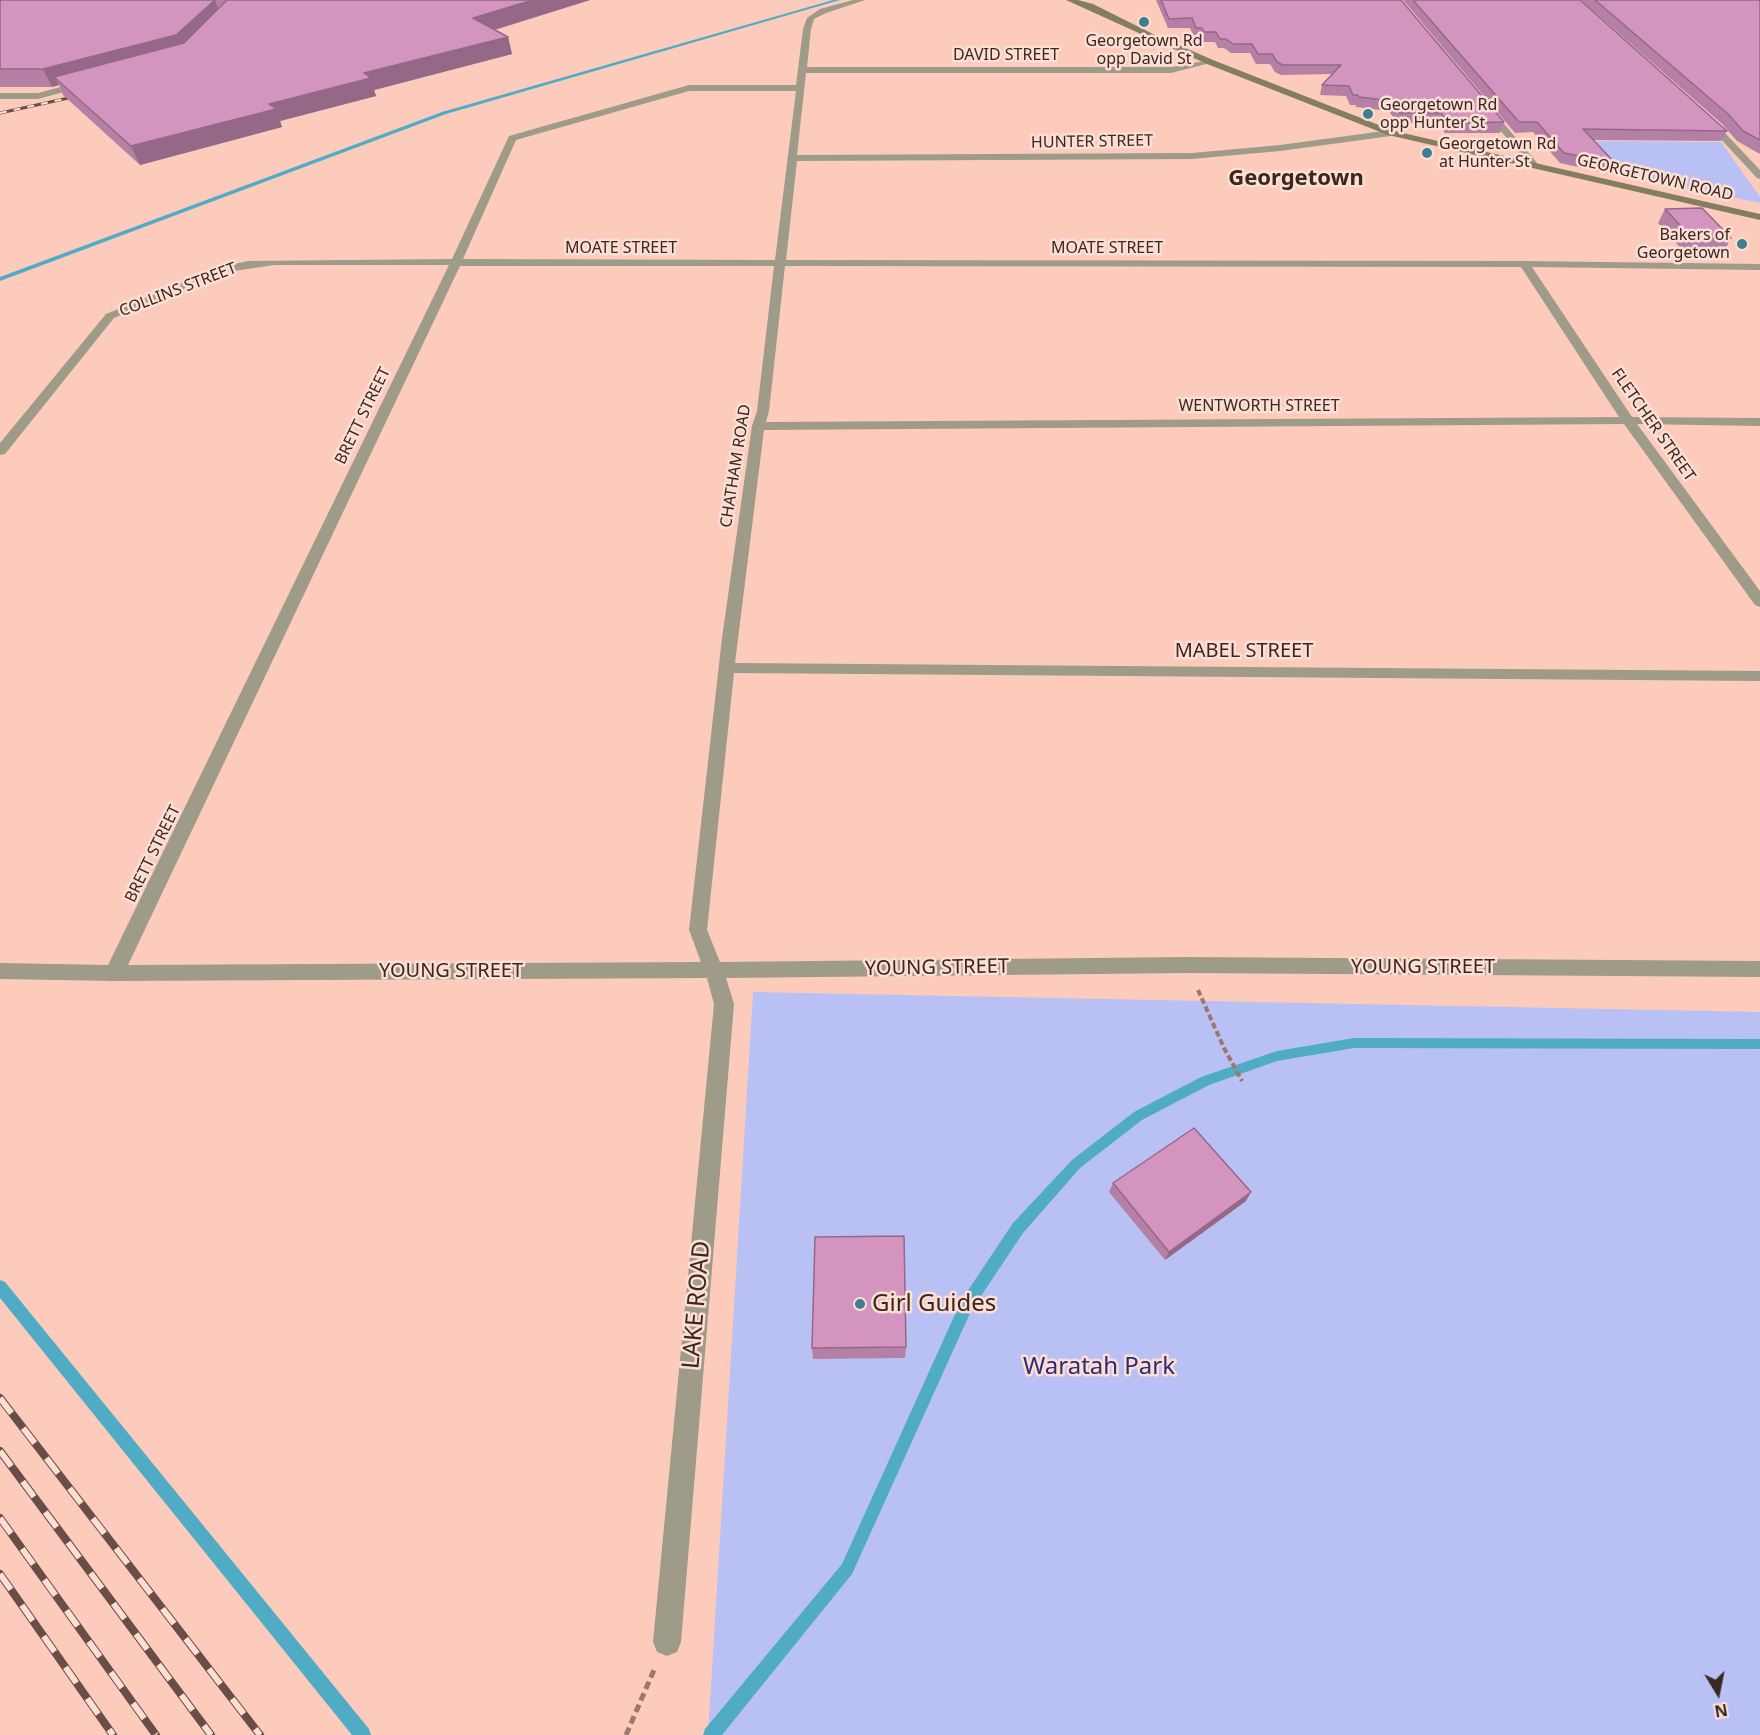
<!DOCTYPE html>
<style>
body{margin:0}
#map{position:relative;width:1760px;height:1735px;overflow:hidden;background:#fccbbc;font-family:"Noto Sans",sans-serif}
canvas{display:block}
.north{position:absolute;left:1688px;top:1663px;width:60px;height:60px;-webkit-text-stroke:4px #fcded4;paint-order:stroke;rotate:170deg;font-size:16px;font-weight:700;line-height:24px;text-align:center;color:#392721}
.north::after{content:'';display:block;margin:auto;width:21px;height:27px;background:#392721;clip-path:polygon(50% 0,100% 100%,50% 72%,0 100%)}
</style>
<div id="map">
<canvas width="1760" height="1735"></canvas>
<div class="north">N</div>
</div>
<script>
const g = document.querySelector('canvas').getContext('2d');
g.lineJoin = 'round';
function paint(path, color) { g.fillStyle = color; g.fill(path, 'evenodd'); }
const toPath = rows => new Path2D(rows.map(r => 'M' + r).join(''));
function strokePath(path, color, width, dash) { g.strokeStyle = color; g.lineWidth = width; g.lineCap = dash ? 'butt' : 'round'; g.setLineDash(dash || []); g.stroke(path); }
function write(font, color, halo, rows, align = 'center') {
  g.font = font + ' "Noto Sans",sans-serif'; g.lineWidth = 5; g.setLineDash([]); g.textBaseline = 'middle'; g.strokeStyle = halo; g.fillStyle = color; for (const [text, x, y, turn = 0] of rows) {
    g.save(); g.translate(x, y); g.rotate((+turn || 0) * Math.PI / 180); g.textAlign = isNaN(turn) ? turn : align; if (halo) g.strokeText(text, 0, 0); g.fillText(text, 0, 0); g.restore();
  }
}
const green = toPath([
 [1587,141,1721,142,1760,197,1760,203,1616,173],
 [753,992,1760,1012,1760,1735,708,1735]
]);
const stream = toPath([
 [833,0,840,0,446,114,0,281,0,277,442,112,833,0],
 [1354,1038,1760,1039,1760,1049,1354,1048,1277,1061,1209,1085,1142,1120,1080,1168,1023,1233,971,1311,852,1574,722,1735,703,1735,705,1729,842,1564,961,1301,1013,1223,1072,1160,1134,1112,1201,1077,1277,1051,1354,1038],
 [0,1280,5,1282,369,1729,371,1735,352,1735,0,1298,0,1280]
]);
const pathFar1 = toPath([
 [1198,990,1224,1048,1242,1081]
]);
const path = toPath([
 [626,1735,654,1670]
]);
const lane = toPath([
 [83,81,87,84,86,86,38,99,0,99,0,93,38,93,83,81]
]);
const street = toPath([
 [853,0,865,0,826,13,814,19,811,29,807,67,1171,67,1210,60,1214,62,1171,73,806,73,797,155,1192,153,1280,145,1391,130,1396,133,1391,136,1280,151,1192,159,797,161,786,260,1524,261,1760,264,1760,270,1532,267,1632,417,1760,418,1760,426,1637,424,1760,591,1760,607,1755,605,1624,424,764,430,735,663,1760,671,1760,681,734,673,707,930,720,962,1187,957,1760,961,1760,977,1187,973,726,978,734,1004,681,1642,677,1652,667,1656,657,1652,653,1642,714,1004,707,978,114,981,0,979,0,963,108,965,449,265,274,265,227,272,114,318,5,454,0,455,0,443,106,314,220,267,248,261,452,259,509,136,689,85,796,85,803,29,807,18,820,9,853,0],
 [689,91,796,91,775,260,463,259,516,140,689,91],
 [460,266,774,266,757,411,752,426,722,638,689,930,701,962,128,965,460,266],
 [785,266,1521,267,1619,417,766,422,769,411,785,266],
 [1483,106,1489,106,1538,164,1538,168,1532,168,1483,110,1483,106],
 [1703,116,1709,116,1760,170,1760,179,1757,178,1703,120,1703,116]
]);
const secondary = toPath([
 [1066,0,1078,0,1093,4,1153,34,1213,60,1394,131,1760,214,1760,220,1388,135,1207,64,1066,0]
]);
const railFar1 = toPath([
 [0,113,82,95]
]);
const rail = toPath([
 [0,1398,260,1735],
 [0,1451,211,1735],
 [0,1518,156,1735],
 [0,1574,113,1735]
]);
const wall = toPath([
 [0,0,590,0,495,30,508,37,512,54,374,90,376,96,280,121,282,127,140,165,63,95,59,85,52,87,0,87],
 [1156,0,1401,0,1504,122,1500,133,1445,133,1438,123,1397,123,1389,111,1356,107,1356,105,1350,105,1346,96,1320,95,1322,85,1332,74,1281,75,1275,72,1270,64,1256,64,1250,53,1231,53,1224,48,1218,48,1215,42,1202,42,1200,37,1194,37,1190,28,1168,28],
 [1403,0,1580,0,1727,131,1721,141,1593,140,1615,163,1610,174,1560,163,1533,132,1515,133],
 [1581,0,1760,0,1760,154,1737,141,1722,124],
 [1665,209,1731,238,1724,252,1684,252,1658,223],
 [1113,1183,1246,1201,1165,1260,1109,1192],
 [906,1347,905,1358,813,1359,812,1348]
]);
const shadedWall = toPath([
 [215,0,221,17,183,52,54,77,59,85,52,87,43,69],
 [533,0,590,0,477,35,473,18],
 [508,37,512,54,374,90,376,96,280,121,282,127,140,165,131,146,364,73],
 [1251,1192,1246,1201,1165,1260,1169,1252]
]);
const building = toPath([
 [0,0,215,0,176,35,43,69,0,69,0,0],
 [227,0,533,0,473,18,508,37,364,73,371,78,269,104,276,109,131,146,54,77,184,43,227,0],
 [1161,0,1401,0,1504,122,1448,123,1441,113,1400,113,1392,101,1359,97,1358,95,1353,95,1349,86,1322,85,1341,65,1283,65,1277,62,1272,54,1258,54,1252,44,1233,44,1226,39,1220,39,1216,32,1204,32,1202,28,1196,28,1192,18,1169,19,1161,0],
 [1413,0,1580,0,1727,131,1583,129,1615,163,1564,153,1537,122,1519,122,1413,0],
 [1595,0,1760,0,1760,140,1743,131,1728,114,1595,0],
 [1702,208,1731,238,1691,237,1665,209,1702,208],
 [1194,1128,1251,1192,1169,1252,1113,1183,1194,1128],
 [904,1236,906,1347,812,1348,815,1237,904,1236]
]);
const markers = [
 [1144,22,6,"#3d7e90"],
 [1368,114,6,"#3d7e90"],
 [1427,153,6,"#3d7e90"],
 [1742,244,6,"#3d7e90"],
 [860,1304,6,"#3d7e90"]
];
const farPoinames = [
 ["Georgetown Rd",1144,41,"center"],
 ["opp David St",1144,59,"center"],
 ["Georgetown Rd",1380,105],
 ["opp Hunter St",1380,123],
 ["Georgetown Rd",1439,144],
 ["at Hunter St",1439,162],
 ["Bakers of",1730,235,"right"],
 ["Georgetown",1730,253,"right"]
];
const farStreetnames = [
 ["DAVID STREET",1006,55],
 ["HUNTER STREET",1092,142,-1],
 ["GEORGETOWN ROAD",1655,178,13],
 ["MOATE STREET",621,248],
 ["MOATE STREET",1107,248],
 ["COLLINS STREET",178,290,-21],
 ["WENTWORTH STREET",1259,406],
 ["BRETT STREET",363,416,-64],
 ["FLETCHER STREET",1653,425,55],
 ["CHATHAM ROAD",736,466,-81],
 ["BRETT STREET",153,854,-64]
];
const streetNames = [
 ["MABEL STREET",1244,651],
 ["YOUNG STREET",1423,967],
 ["YOUNG STREET",937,968,-1],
 ["YOUNG STREET",451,971]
];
const farDistrictnames = [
 ["Georgetown",1296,179]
];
const nearPoinames = [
 ["Girl Guides",872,1304]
];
const nearStreetnames = [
 ["LAKE ROAD",697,1305,-85]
];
const nearParknames = [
 ["Waratah Park",1099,1367]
];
paint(green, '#b9c1f4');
paint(stream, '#50acc5');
strokePath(pathFar1, '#9a786e', 4, [6, 3]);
strokePath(path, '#9a786e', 5, [8, 4.5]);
paint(lane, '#9f9b89');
paint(street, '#9f9b89');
paint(secondary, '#837e62');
strokePath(railFar1, '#684e46', 3);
strokePath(rail, '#684e46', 8);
strokePath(railFar1, '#fcded4', 2, [7]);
strokePath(rail, '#fcded4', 6, [19]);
paint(wall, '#b580a5');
paint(shadedWall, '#946886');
paint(building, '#d395c0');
strokePath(building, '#946886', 1.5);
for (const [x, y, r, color] of markers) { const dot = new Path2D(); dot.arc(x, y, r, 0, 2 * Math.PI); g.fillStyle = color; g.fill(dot); strokePath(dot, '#fcded4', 2); }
write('16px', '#392721', '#fcded4', farPoinames, 'left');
write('16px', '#392721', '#fcded4', farStreetnames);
write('20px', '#392721', '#fcded4', streetNames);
write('bold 22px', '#392721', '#fcded4', farDistrictnames);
write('24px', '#392721', '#fcded4', nearPoinames, 'left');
write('24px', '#392721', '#fcded4', nearStreetnames);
write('24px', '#2d2c77', '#fcded4', nearParknames);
</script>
